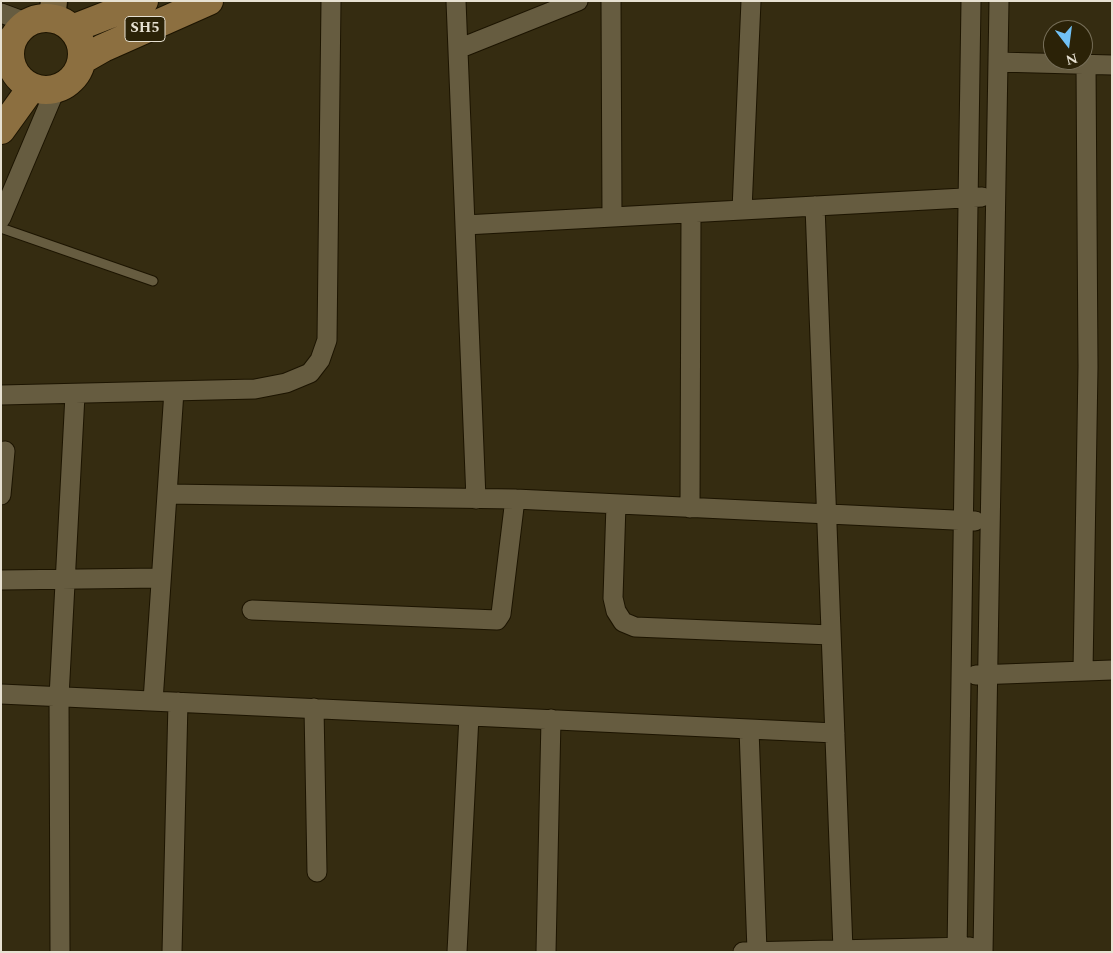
<!DOCTYPE html>
<style>
body{margin:0}
#map{position:relative;width:1113px;height:953px;overflow:hidden;background:#352c11;font-family:Spectral,serif}
canvas{display:block}
.frame{position:absolute;inset:0;border:2px solid #e7e1d2;pointer-events:none}
.north{position:absolute;left:1043px;top:20px;width:50px;height:50px;box-sizing:border-box;background:#2b2207;border:1px solid #766e58;border-radius:50%;rotate:165deg;font-size:14px;font-weight:700;line-height:20px;text-align:center;color:#e7e1d2}
.north::after{content:'';display:block;margin:auto;width:18px;height:22px;background:#71c1f5;clip-path:polygon(50% 0,100% 100%,50% 72%,0 100%)}
</style>
<div id="map">
<canvas width="1113" height="953"></canvas>
<div class="frame"></div>
<div class="north">N</div>
</div>
<script>
const g = document.querySelector('canvas').getContext('2d');
g.lineJoin = 'round';
const toPath = rows => new Path2D(rows.map(r => 'M' + r).join(''));
function strokePath(path, color, width, dash) { g.strokeStyle = color; g.lineWidth = width; g.lineCap = dash ? 'butt' : 'round'; g.setLineDash(dash || []); g.stroke(path); }
function write(font, color, halo, rows, align = 'center') {
  g.font = font + ' Spectral,serif'; g.lineWidth = 4; g.setLineDash([]); g.textBaseline = 'middle'; g.strokeStyle = halo; g.fillStyle = color; for (const [text, x, y, turn = 0] of rows) {
    g.save(); g.translate(x, y); g.rotate((+turn || 0) * Math.PI / 180); g.textAlign = isNaN(turn) ? turn : align; if (halo) g.strokeText(text, 0, 0); g.fillText(text, 0, 0); g.restore();
  }
}
const lane = toPath([
 [1,228,153,281]
]);
const street = toPath([
 [456,1,476,499],
 [611,1,612,217],
 [1,13,28,23],
 [1,38,12,42],
 [458,49,578,1],
 [998,62,1112,65],
 [815,206,843,950],
 [742,210,751,1],
 [1,218,56,88],
 [465,225,982,197],
 [1,395,255,389,286,383,310,373,320,360,327,340,331,1],
 [167,494,515,499,975,521],
 [1,495,5,451],
 [616,504,613,598,616,611,623,622,635,627,831,635],
 [690,508,691,213],
 [1,580,161,578],
 [252,610,497,620,501,614,515,499],
 [1083,671,1088,367,1086,64],
 [976,675,1112,670],
 [1,694,835,733],
 [153,701,174,391],
 [314,708,317,872],
 [749,729,757,951],
 [60,952,59,697,75,395],
 [172,952,178,702],
 [457,952,469,716],
 [546,952,551,719],
 [743,952,970,947],
 [957,952,971,1],
 [983,952,999,1]
]);
const secondary = toPath([
 [52,18,54,1]
]);
const primary = toPath([
 '10 54a36 36 0 1 1 72 0a36 36 0 1 1-72 0Z',
 [72,29,144,1],
 [82,60,103,48,209,1],
 [1,130,32,87]
]);
const shields = [
 [145,29,40]
];
const shieldNames = [
 ["SH5",145,29]
];
strokePath(lane, '#1c1400', 11);
strokePath(street, '#1c1400', 21);
strokePath(secondary, '#1c1400', 29);
strokePath(primary, '#1c1400', 30);
strokePath(lane, '#665c40', 9);
strokePath(street, '#665c40', 19);
strokePath(secondary, '#796640', 26);
strokePath(primary, '#8c6f40', 28);
for (const [x, y, w] of shields) { const box = new Path2D(); box.roundRect(x - w / 2, y - 12.5, w, 25, 4); g.fillStyle = '#2b2207'; g.fill(box); strokePath(box, '#e7e1d2', 1); }
write('bold 15px', '#e7e1d2', null, shieldNames);
</script>
